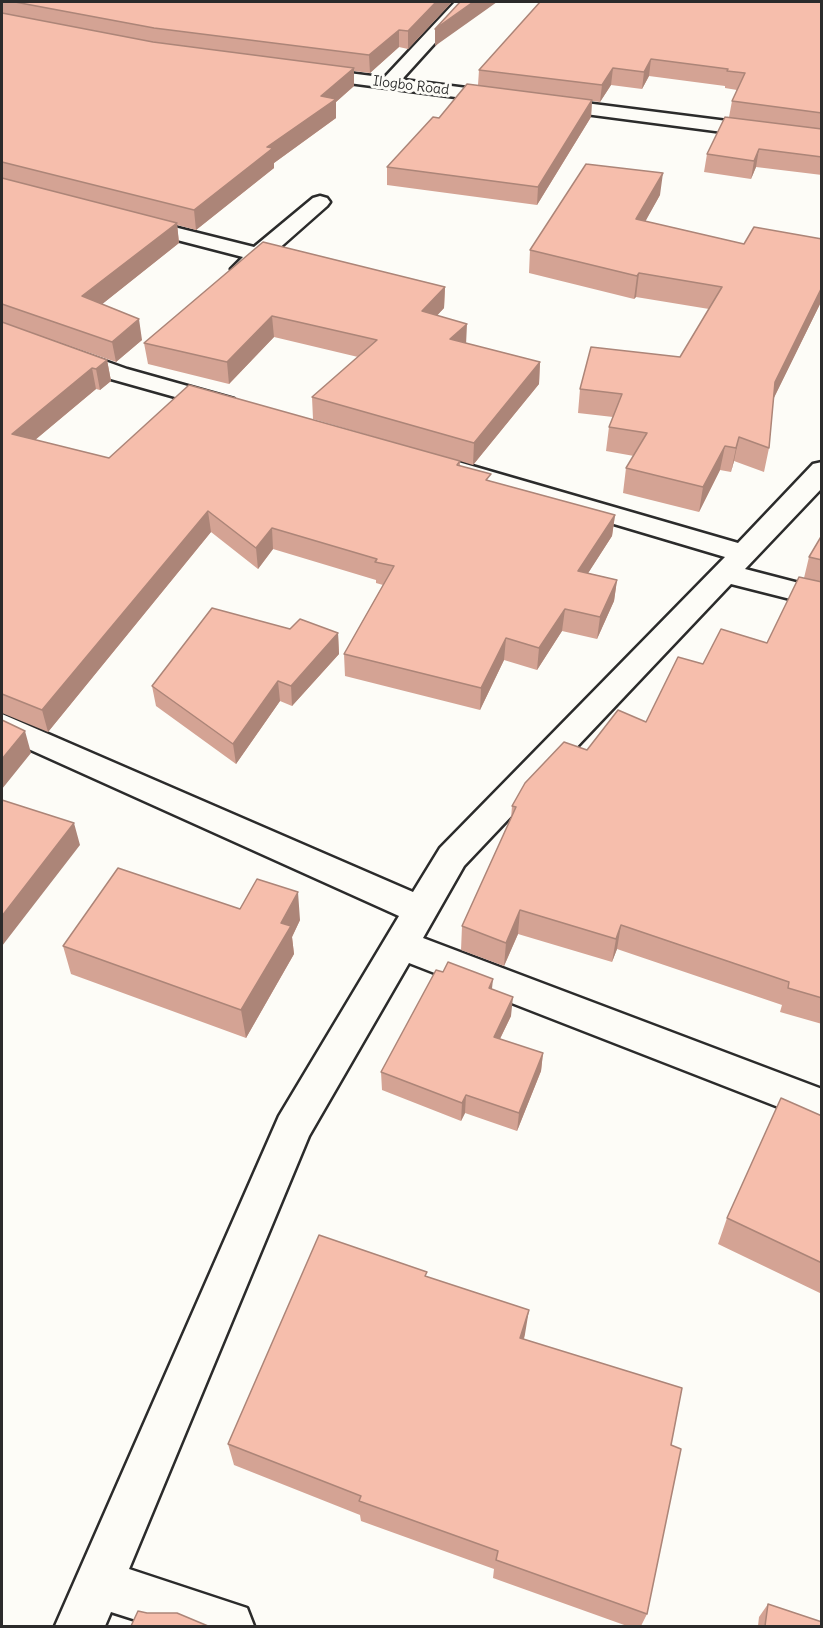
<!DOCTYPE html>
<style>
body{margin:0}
#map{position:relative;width:823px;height:1628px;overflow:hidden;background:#fdfcf7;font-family:Delius,sans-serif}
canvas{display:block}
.frame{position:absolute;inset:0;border:3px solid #2b2b2b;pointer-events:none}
</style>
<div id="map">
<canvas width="823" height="1628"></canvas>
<div class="frame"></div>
</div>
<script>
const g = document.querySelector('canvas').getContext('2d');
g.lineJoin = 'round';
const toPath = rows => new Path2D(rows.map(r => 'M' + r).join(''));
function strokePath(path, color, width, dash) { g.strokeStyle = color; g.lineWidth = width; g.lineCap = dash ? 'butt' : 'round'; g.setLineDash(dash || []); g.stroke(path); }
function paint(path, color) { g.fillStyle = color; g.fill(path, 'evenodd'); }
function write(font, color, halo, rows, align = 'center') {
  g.font = font + ' Delius,sans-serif'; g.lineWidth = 6; g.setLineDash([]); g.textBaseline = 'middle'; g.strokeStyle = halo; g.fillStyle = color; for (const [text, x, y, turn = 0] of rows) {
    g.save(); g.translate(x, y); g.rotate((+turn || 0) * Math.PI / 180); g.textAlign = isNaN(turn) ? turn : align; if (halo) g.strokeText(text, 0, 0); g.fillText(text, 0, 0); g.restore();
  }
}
const street = toPath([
 [455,2,472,2,395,87,383,87,380,83,383,79,455,2],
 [320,196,327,198,330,202,327,206,250,274,242,276,234,274,231,269,243,257,127,227,124,223,127,219,134,217,254,247,313,198,320,196],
 [2,324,127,369,234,399,237,404,234,409,225,411,111,379,2,339,2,324],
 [448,459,738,543,813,464,822,462,822,488,745,569,822,589,822,607,731,584,464,866,423,938,822,1089,822,1124,409,963,309,1136,129,1569,247,1608,254,1626,155,1626,111,1612,105,1626,55,1626,279,1116,399,916,2,737,2,714,413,892,440,848,725,557,439,472,435,467,439,462,448,459]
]);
const secondary = toPath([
 [309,68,822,133,822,145,303,77,300,73,303,69,309,68]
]);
const wall = toPath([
 [2,2,452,2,408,49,399,47,370,73,354,71,354,86,336,102,336,118,274,163,274,168,196,230,177,225,179,243,102,304,142,340,116,362,18,328,107,360,111,381,100,390,96,389,35,440,109,458,406,446,313,419,312,397,358,357,274,337,229,384,148,364,144,343,263,242,445,287,444,308,437,315,466,343,540,362,539,384,473,465,460,461,460,466,490,481,615,515,612,536,588,573,617,580,614,601,597,639,562,631,537,670,504,660,480,710,345,676,344,654,383,585,376,583,376,580,273,549,258,569,211,532,48,732,2,713],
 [822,2,822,175,756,167,751,179,704,172,707,154,729,117,732,101,737,90,725,88,725,86,649,76,642,89,611,85,600,102,592,101,591,117,537,205,387,185,387,167,439,118,478,85,479,70],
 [660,195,645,221,744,244,822,239,822,300,773,399,769,448,764,472,734,461,731,472,720,470,699,512,623,493,626,468,634,456,606,451,609,427,613,417,578,413,580,389,680,357,709,309,636,297,634,299,529,273,530,250],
 [822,535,822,1024,780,1012,782,1005,617,949,612,962,518,934,504,966,461,950,462,926,511,818,512,806,587,750,646,722,703,664,767,643,804,578,809,557],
 [290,629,338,633,339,654,292,706,280,701,236,764,156,706,152,686],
 [240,909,300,920,292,937,294,954,246,1038,71,974,63,946],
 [492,990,511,1016,500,1039,543,1053,541,1071,517,1131,465,1113,461,1121,382,1090,381,1072],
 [822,1116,822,1294,718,1244,727,1218],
 [427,1277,525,1334,524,1339,671,1445,647,1614,641,1626,627,1626,493,1578,494,1569,361,1521,360,1515,234,1465,228,1444],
 [768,1604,822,1626,758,1626,759,1617]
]);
const shadedWall = toPath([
 [436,2,452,2,408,49,408,31],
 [473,2,497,2,435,46,435,29],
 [399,30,399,47,370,73,369,55],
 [651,59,649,76,642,89,644,72],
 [354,68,354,86,336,102,336,118,274,163,274,168,196,230,194,210,267,147,321,96],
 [613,68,611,85,600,102,602,85],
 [592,100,591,117,537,205,538,187],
 [759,149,756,167,751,179,754,161],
 [663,173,660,195,634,242,636,219],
 [177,223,179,243,86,317,82,296],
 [639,273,636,297,634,299,637,276],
 [445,287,444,308,422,332,422,311],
 [822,287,822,300,770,406,775,382],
 [272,316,274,337,229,384,227,362],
 [139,319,142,340,116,362,112,342],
 [467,324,466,345,450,339],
 [107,360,111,381,100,390,96,369],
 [540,362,539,384,473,465,474,443],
 [92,368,96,389,17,455,12,434],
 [739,437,734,461,731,472,736,448],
 [725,446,720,470,699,512,703,487],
 [208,511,211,532,48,732,42,710],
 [615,515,612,536,576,592,578,571],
 [272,528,273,549,258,569,256,548],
 [617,580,614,601,597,639,600,617],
 [565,609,562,631,537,670,539,648],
 [338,633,339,654,292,706,291,686],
 [506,638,504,660,480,710,481,688],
 [278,681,280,701,236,764,233,744],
 [25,731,31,753,2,789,2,759],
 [74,823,80,845,2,946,2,916],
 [298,892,300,920,292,937,294,954,246,1038,241,1010,281,923],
 [520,910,518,934,504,966,506,943],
 [621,925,617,949,612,962,616,939],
 [493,979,491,998,489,988],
 [513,997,511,1016,492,1055,494,1037],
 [543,1053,541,1071,517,1131,519,1113],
 [466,1095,465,1113,461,1121,462,1103],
 [529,1310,525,1334,517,1361,520,1338]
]);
const building = toPath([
 [15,2,436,2,408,31,399,30,369,55,154,28,15,2],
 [460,2,473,2,435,29,460,2],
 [540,2,822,2,822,113,732,101,745,73,727,71,728,69,651,59,644,72,613,68,602,85,479,70,540,2],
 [2,13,153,42,354,68,321,96,336,99,267,147,273,148,194,210,2,162,2,13],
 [467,84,592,100,538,187,387,167,433,117,439,118,467,84],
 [725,117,822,129,822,157,759,149,754,161,707,154,725,117],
 [586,164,663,173,636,219,744,244,754,227,822,239,822,287,775,382,769,448,739,437,736,448,725,446,703,487,626,468,647,433,609,427,622,394,580,389,591,347,680,357,722,287,639,273,637,276,530,250,586,164],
 [2,178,177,223,82,296,139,319,112,342,2,304,2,178],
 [263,242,445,287,422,311,467,324,450,339,540,362,474,443,312,397,377,340,272,316,227,362,144,343,263,242],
 [2,322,107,360,96,369,92,368,12,434,109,458,189,385,460,461,457,465,491,474,486,480,615,515,578,571,617,580,600,617,565,609,539,648,506,638,481,688,344,654,394,566,375,562,377,559,272,528,256,548,208,511,42,710,2,694,2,322],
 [822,535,822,560,809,557,822,535],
 [799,577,822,582,822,998,788,988,789,982,621,925,616,939,520,910,506,943,462,926,516,807,512,806,525,783,564,742,587,750,618,710,646,722,678,657,703,664,721,629,767,643,799,577],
 [212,608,290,629,300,619,338,633,291,686,278,681,233,744,152,686,212,608],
 [2,720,25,731,2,759,2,720],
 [2,800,74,823,2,916,2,800],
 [118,868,240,909,257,879,298,892,281,923,291,926,241,1010,63,946,118,868],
 [448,962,493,979,489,988,513,997,494,1037,543,1053,519,1113,466,1095,462,1103,381,1072,436,970,443,972,448,962],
 [781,1098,822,1116,822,1263,727,1218,781,1098],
 [319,1235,427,1272,425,1276,529,1310,520,1338,682,1388,671,1445,681,1449,647,1614,496,1560,498,1551,359,1501,361,1496,228,1444,319,1235],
 [768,1604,822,1622,822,1626,765,1626,768,1604],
 [138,1611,147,1613,177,1613,208,1626,131,1626,138,1611]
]);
const farStreetnames = [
 ["Ilogbo Road",411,86,7]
];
strokePath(street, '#2b2b2b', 5);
strokePath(secondary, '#2b2b2b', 5);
paint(street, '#fdfcf7');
paint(secondary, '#fdfcf7');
paint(wall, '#d4a394');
paint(shadedWall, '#ac8578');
paint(building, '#f6beac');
strokePath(building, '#ac8578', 1.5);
write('14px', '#2b2b2b', '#fdfcf7', farStreetnames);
</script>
